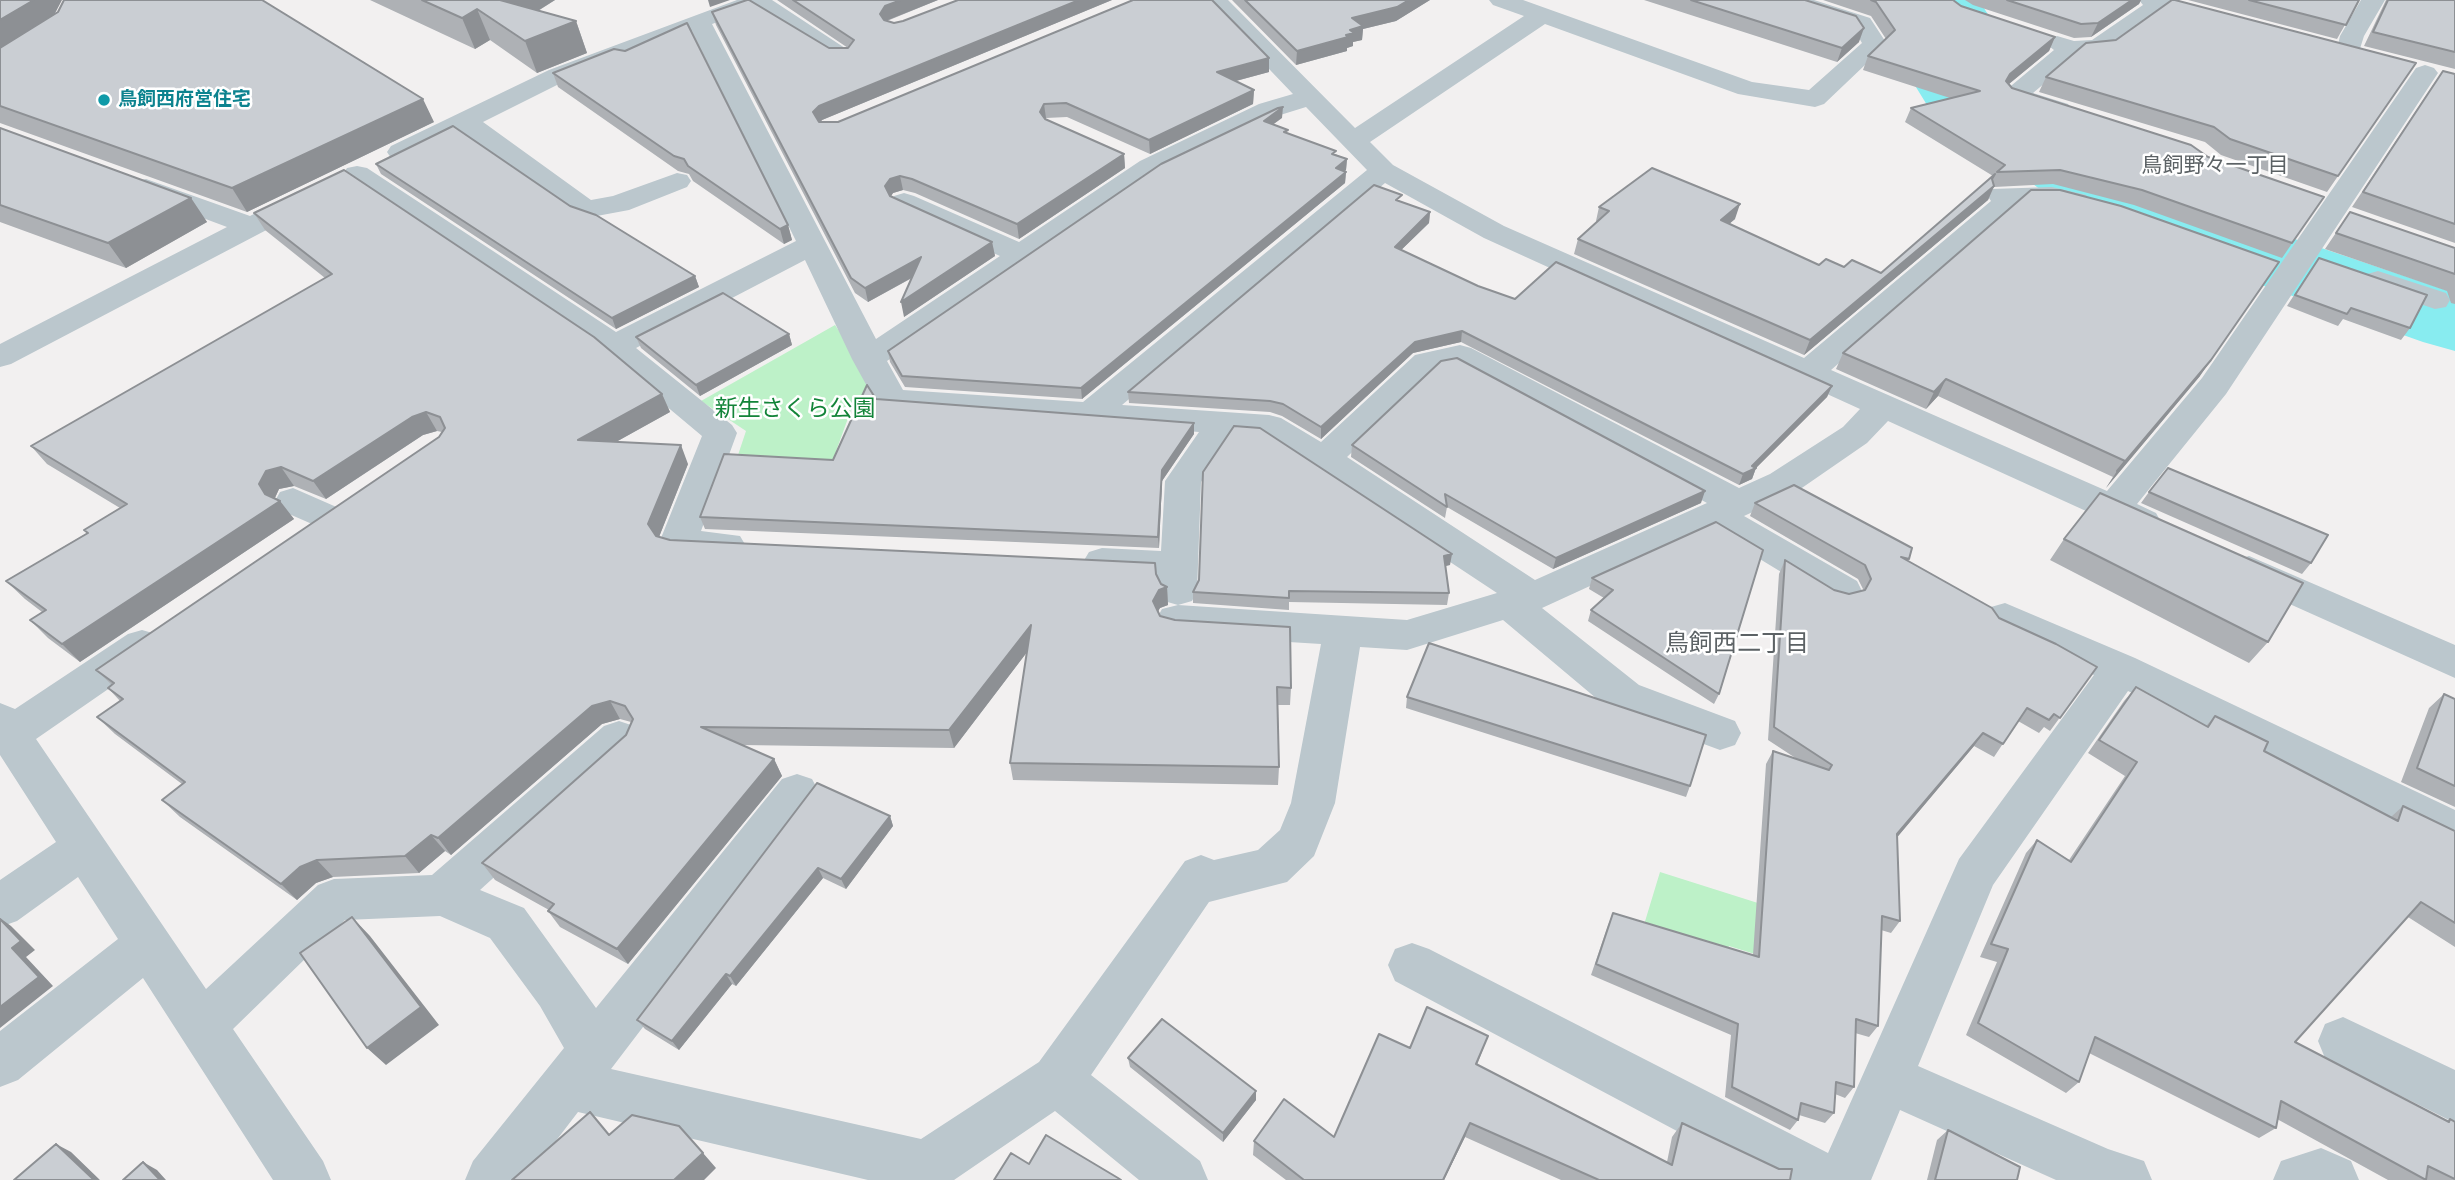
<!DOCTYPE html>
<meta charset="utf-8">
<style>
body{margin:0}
canvas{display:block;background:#f2f0f0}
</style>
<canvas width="2455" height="1180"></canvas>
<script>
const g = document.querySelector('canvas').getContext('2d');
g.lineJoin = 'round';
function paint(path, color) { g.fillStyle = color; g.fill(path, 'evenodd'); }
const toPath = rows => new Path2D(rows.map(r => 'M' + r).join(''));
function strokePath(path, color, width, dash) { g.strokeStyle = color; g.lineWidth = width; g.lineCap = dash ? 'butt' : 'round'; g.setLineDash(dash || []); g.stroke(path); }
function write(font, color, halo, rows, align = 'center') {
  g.font = font + ' Manrope,"Noto Sans JP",sans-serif'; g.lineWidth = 5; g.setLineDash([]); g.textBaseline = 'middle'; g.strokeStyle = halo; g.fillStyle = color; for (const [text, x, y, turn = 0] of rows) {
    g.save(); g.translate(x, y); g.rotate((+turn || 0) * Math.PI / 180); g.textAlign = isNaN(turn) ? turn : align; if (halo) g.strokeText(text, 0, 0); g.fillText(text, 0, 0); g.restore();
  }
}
const green = toPath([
 [835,325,878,388,871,410,851,410,831,465,736,461,746,431,701,401],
 [1660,872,1881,942,1874,991,1729,946,1722,960,1643,928]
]);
const river = toPath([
 [1893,0,1974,0,1982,5,2003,38,1984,77,2097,156,2146,181,2262,228,2455,293,2455,351,2423,342,2202,264,2088,215,2041,190,1927,105,1911,79,1933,38,1930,31,1902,14,1893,0]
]);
const minor = toPath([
 [737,0,772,0,854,54,851,59,833,59,752,10,712,24,876,339,1000,256,894,208,890,202,894,196,904,193,914,196,1019,242,1140,161,1259,104,1293,94,1203,0,1228,0,1355,128,1524,16,1493,5,1489,0,1523,0,1752,82,1809,90,1862,43,1853,28,1782,5,1778,0,1814,0,1870,18,1887,44,1824,104,1815,107,1738,94,1545,24,1370,142,1393,165,1504,226,1804,358,1991,201,1987,195,1991,189,2052,187,2086,195,2090,201,2086,207,2076,210,2052,203,2022,203,1831,370,2107,491,2202,378,2416,68,2425,65,2434,68,2438,73,2226,394,2137,504,2156,513,2161,522,2156,531,2143,535,2130,531,1888,421,1867,443,1796,492,1744,516,1857,581,1862,591,1857,601,1843,605,1829,601,1712,530,1542,608,1639,685,1735,721,1741,733,1735,745,1720,750,1609,709,1503,620,1407,650,1360,647,1335,803,1314,856,1287,882,1209,902,1091,1075,1200,1161,1208,1180,1139,1180,1055,1111,954,1180,868,1180,578,1112,526,1180,465,1180,473,1161,564,1048,540,1006,490,938,440,916,345,920,233,1029,323,1161,331,1180,273,1180,143,978,18,1080,0,1087,0,1031,118,939,78,877,17,921,0,927,0,880,56,842,0,755,0,703,15,709,128,634,142,630,156,634,162,645,156,656,36,739,206,989,318,885,334,879,432,875,604,726,619,721,634,726,640,738,634,750,480,890,524,908,596,1008,782,779,797,774,812,779,819,792,812,805,611,1069,921,1139,1039,1062,1185,861,1201,855,1214,860,1258,850,1280,830,1291,803,1321,644,1176,635,1162,631,1156,620,1162,609,1178,605,1164,601,1159,591,1159,579,1102,576,1089,572,1083,562,1089,552,1102,548,1161,551,1165,481,1199,432,879,408,852,359,805,260,636,348,732,425,737,433,701,531,740,536,746,546,740,556,727,559,665,552,659,543,702,436,603,353,347,180,343,174,347,168,357,166,367,168,616,332,796,241,692,31,567,80,483,122,591,200,613,196,677,173,687,175,691,181,687,187,629,210,586,218,576,215,462,132,411,158,401,160,391,158,387,152,391,146,549,70,737,0],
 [1306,107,1367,170,1083,402,903,390,887,361,1160,173,1277,116,1306,107],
 [1385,183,1484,238,1860,409,1843,427,1770,474,1739,488,1471,348,1460,345,1415,355,1321,442,1281,418,1269,415,1122,405,1385,183],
 [1456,366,1707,503,1535,580,1347,457,1438,370,1456,366],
 [1233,435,1261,437,1497,593,1407,620,1178,605,1192,601,1197,591,1201,482,1233,435],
 [2139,0,2177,0,2224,13,2228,18,2224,23,2216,25,2165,11,2107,52,2078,55,2033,93,2068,104,2072,110,2068,116,2059,118,2006,100,2002,95,2006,90,2054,50,2045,43,2048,38,2057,36,2074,41,2092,40,2143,5,2139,0],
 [2361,0,2385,0,2364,36,2357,58,2339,58,2336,53,2340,36,2361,0],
 [146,179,250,216,296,192,306,189,316,192,320,198,316,204,11,364,0,367,0,344,227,227,136,193,132,187,136,181,146,179],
 [2378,271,2446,293,2450,300,2446,307,2435,309,2367,286,2363,280,2367,274,2378,271],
 [293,488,341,509,346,518,341,527,328,531,280,510,275,501,280,492,293,488],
 [2249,556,2455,645,2455,678,2236,580,2230,570,2236,560,2249,556],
 [2005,603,2135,658,2455,810,2455,850,2128,691,1993,885,1918,1066,2108,1149,2144,1161,2152,1180,2056,1180,1900,1110,1871,1180,1769,1180,1395,981,1388,965,1395,949,1412,943,1429,949,1828,1153,1959,859,2094,675,1991,629,1985,618,1991,607,2005,603],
 [2343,1017,2455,1070,2455,1123,2325,1058,2318,1041,2325,1024,2343,1017],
 [2321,1148,2351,1161,2359,1180,2273,1180,2281,1161,2321,1148]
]);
const wall = toPath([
 [0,0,55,13,434,122,247,212,0,123],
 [370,0,555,0,538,11,576,21,587,53,537,73,490,40,475,49],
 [777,0,938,0,887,21,894,23,903,21,958,0,1112,0,822,120,820,122,838,122,1269,58,1269,72,1236,81,1254,90,1253,104,1150,154,1067,117,1046,118,1045,119,1124,154,1125,168,1019,239,915,193,903,190,893,193,891,196,992,242,995,256,904,317,912,278,868,302,855,293,716,25,712,12,829,48,848,48],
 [1232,0,1430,0,1396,21,1363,29,1362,40,1353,42,1353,46,1347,48,1347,51,1296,65],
 [1644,0,1805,0,1859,42,1837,62],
 [1823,0,1953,0,1961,6,2055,37,2049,51,2009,84,2012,88,2324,197,2282,258,2134,205,2053,184,1994,187,1988,200,1804,355,1574,254,1578,239,1597,222,1596,221,1599,207,1735,219,1729,224,1819,265,1844,267,1881,273,1993,176,1905,122,1911,108,1950,98,1863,70,1868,56,1886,39,1871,16],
 [1965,0,2141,0,2139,4,2091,37,2074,38,1973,5],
 [2188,0,2359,0,2337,39],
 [2386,0,2455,0,2455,69,2364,46],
 [2416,63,2327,192,2221,155,2205,142,2039,92,2046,77],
 [553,73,788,225,792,240,784,244,693,181,689,174,678,171,558,87],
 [2455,74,2455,243,2352,207,2433,85],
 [1282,118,1273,124,1288,134,1347,159,1346,170,1345,171,1346,172,1345,183,1082,399,905,387,890,362,888,351],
 [0,128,191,198,207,222,126,268,0,222],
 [376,164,570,206,695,276,699,287,616,329,381,174],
 [1401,202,1430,212,1429,223,1401,250,1478,286,1515,299,1832,386,1827,397,1756,468,1752,479,1739,485,1461,342,1413,353,1321,439,1282,416,1270,412,1129,403,1128,392],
 [2350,212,2455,248,2455,304,2451,303,2447,291,2325,249],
 [254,213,662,394,670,412,616,442,688,464,659,537,670,540,1156,575,1161,584,1167,587,1168,605,1160,608,1158,611,1160,616,1291,688,1290,705,1278,705,1279,767,1278,785,1013,780,1010,763,1027,652,954,748,742,745,774,759,782,776,628,964,560,927,548,911,549,910,495,880,482,863,626,735,631,722,620,719,602,724,451,855,445,851,419,873,333,877,316,883,297,900,180,817,162,800,182,784,115,734,97,717,120,701,108,688,112,685,96,670,439,437,442,432,437,431,423,435,326,499,294,486,279,489,275,498,280,501,294,519,80,662,48,638,30,620,42,612,25,599,6,581,87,533,84,530,120,508,47,464,31,446,325,278,265,230],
 [2311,269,2410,328,2401,340,2343,319,2338,326,2287,306],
 [789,334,792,345,700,396,641,348,636,337],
 [1843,353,2200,376,2106,488,2113,477,1938,396,1926,409,1836,369],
 [876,399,1194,434,1162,481,1159,548,705,529,700,517,833,460],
 [1352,445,1701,503,1553,569,1447,507,1445,518,1351,457],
 [2149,492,2311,563,2302,574,2141,503],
 [1755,503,1912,548,1908,561,1999,618,2097,667,2050,731,2044,727,2039,733,2018,721,1994,757,1974,746,1897,837,1900,921,1891,933,1881,930,1878,1026,1869,1037,1855,1033,1854,1087,1845,1098,1835,1094,1834,1113,1825,1123,1799,1115,1798,1120,1790,1130,1725,1097,1731,1035,1591,975,1608,925,1613,913,1753,955,1766,764,1773,751,1797,759,1768,740,1779,574,1785,560,1834,590,1849,594,1864,591,1858,579,1750,516],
 [2064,539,2268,642,2249,663,2050,560],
 [1763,550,1719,694,1714,704,1588,621,1591,610,1604,598,1589,589,1592,578],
 [1450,565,1445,566,1449,593,1447,605,1289,602,1289,610,1193,603,1193,592],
 [2136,687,2206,726,2215,716,2264,751,2391,817,2403,806,2455,831,2455,947,2408,917,2295,1042,2446,1121,2450,1119,2455,1122,2455,1180,2388,1180,2277,1119,2276,1128,2259,1138,2089,1053,2079,1082,2066,1093,1966,1035,1997,962,1980,957,2026,853,2037,840,2069,860,2125,776,2088,753,2124,701],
 [2444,694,2455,699,2455,807,2401,782,2429,708],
 [1407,697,1690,786,1686,797,1406,708],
 [817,783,890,816,893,826,846,889,823,878,736,986,732,984,679,1050,645,1029,637,1020],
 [1488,1036,1477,1065,1667,1162,1672,1137,1682,1123,1790,1180,1561,1180,1465,1137,1444,1180,1286,1180,1253,1155,1254,1141,1334,1137,1410,1048],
 [1128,1058,1256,1091,1256,1100,1223,1142,1130,1067],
 [1948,1130,2017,1180,1927,1180,1937,1140]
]);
const shadedWall = toPath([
 [34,0,62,0,51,21,0,53,0,20],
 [495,0,555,0,507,30],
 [708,0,730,0,710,7],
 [901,0,938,0,888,20,882,27,880,14,885,6],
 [1079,0,1112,0,822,120,817,127,813,112,819,106],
 [1409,0,1430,0,1396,21,1363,29,1362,40,1353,42,1353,46,1347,48,1347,51,1296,65,1297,51,1352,18],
 [2132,0,2141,0,2139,4,2091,37,2098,23],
 [477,9,490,40,475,49,462,18],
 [576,21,587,53,537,73,525,41],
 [1864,28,1859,42,1837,62,1842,48],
 [2055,37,2049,51,2004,88,2006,81,2010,74],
 [1269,58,1269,72,1217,86,1217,72],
 [1254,90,1253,104,1150,154,1149,140],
 [423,99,434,122,247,212,232,188],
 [1044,104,1046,118,1042,126,1040,112],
 [1283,107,1282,118,1264,131,1264,121],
 [1124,154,1125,168,1019,239,1017,224],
 [1347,159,1346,170,1335,179,1336,168],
 [1346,172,1345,183,1082,399,1081,388],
 [900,176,903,190,893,193,888,201,885,186,890,179],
 [1994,186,1988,200,1804,355,1810,340],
 [191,198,207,222,126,268,108,243],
 [1740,204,1735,219,1716,235,1721,220],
 [1430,212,1429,223,1393,258,1395,247],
 [788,225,792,240,784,244,780,229],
 [992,242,995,256,904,317,901,302],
 [921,257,924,271,868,302,865,288],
 [2279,262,2200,376,2106,488,2117,471],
 [695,276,699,287,616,329,612,318],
 [1462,331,1461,342,1413,353,1321,439,1321,427,1415,342],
 [789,334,792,345,700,396,696,385],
 [1946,379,1938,396,1926,409,1934,392],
 [1832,386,1827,397,1756,468,1752,479,1739,485,1743,474],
 [662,394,670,412,587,458,578,440],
 [426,412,437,431,423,435,326,499,313,481,412,417],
 [1194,423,1194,434,1162,481,1159,548,1158,537,1162,470],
 [681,445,688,464,657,542,648,524],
 [281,467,294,486,279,489,273,502,280,501,294,519,80,662,62,644,265,494,259,484,266,471],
 [1705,491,1701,503,1553,569,1556,558],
 [1452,554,1450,565,1442,567,1444,556],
 [1167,587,1168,605,1160,608,1154,619,1153,601,1159,590],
 [1031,625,1034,643,954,748,949,730],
 [610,701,620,719,602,724,451,855,438,838,592,706],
 [1983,733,1974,746,1889,847,1897,834],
 [774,759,782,776,628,964,617,949],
 [890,816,893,826,846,889,841,879],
 [431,835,445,851,419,873,405,856],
 [317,860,333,877,316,883,297,900,281,884,300,867],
 [818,868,823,878,736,986,730,976],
 [352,917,370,936,439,1025,386,1065,367,1048],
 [0,918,11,926,35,950,26,957,53,986,0,1028,0,1007,12,948],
 [726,974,732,984,679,1050,672,1041],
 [1256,1091,1256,1100,1223,1142,1223,1133],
 [1470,1123,1465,1137,1444,1180,1443,1180],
 [56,1144,71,1152,100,1180,94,1180],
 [703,1153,716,1168,704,1180,674,1180],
 [143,1162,157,1170,166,1180,160,1180]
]);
const building = toPath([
 [0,0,34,0,0,20,0,0],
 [64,0,262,0,423,99,232,188,0,106,0,48,58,12,64,0],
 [422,0,500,0,576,21,525,41,477,9,462,18,422,0],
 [747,0,749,0,829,48,848,48,854,40,793,0,901,0,885,6,880,14,884,20,894,23,903,21,958,0,1079,0,819,106,813,112,819,122,838,122,1133,0,1212,0,1269,58,1217,72,1254,90,1149,140,1066,103,1044,104,1040,112,1045,119,1124,154,1017,224,912,179,900,176,890,179,885,186,890,196,992,242,901,302,921,257,865,288,851,278,712,12,747,0],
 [1245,0,1409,0,1397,7,1352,18,1363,26,1350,30,1354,33,1346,35,1348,37,1297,51,1245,0],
 [1691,0,1805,0,1856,16,1864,28,1842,48,1691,0],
 [1871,0,1953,0,1961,6,2055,37,2010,74,2006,81,2012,88,2191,145,2208,157,2324,197,2292,243,2142,190,2060,170,1997,172,2005,165,1911,108,1980,91,1868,56,1895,30,1876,2,1871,0],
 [2007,0,2132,0,2098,23,2081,24,2007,0],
 [2172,0,2175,0,2416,63,2338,176,2230,139,2214,127,2046,77,2086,43,2116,40,2172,0],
 [2249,0,2359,0,2346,25,2249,0],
 [2388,0,2455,0,2455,52,2373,32,2388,0],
 [687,23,788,225,780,229,688,166,684,159,674,156,553,73,614,49,625,51,687,23],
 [2443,71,2455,74,2455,224,2363,192,2443,71],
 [1283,107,1264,121,1288,130,1284,132,1336,151,1332,154,1347,159,1336,168,1346,172,1081,388,902,376,888,351,1161,164,1278,108,1283,107],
 [453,126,570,206,596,215,695,276,612,318,376,164,453,126],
 [0,128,191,198,108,243,0,205,0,128],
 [1652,168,1740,204,1721,220,1819,265,1826,259,1844,267,1852,260,1881,273,1995,174,1992,179,1994,186,1810,340,1578,239,1609,211,1599,207,1652,168],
 [344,170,594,337,662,394,578,440,681,445,648,524,656,536,670,540,1155,563,1156,574,1161,584,1167,587,1159,590,1153,601,1160,616,1175,620,1290,627,1291,688,1277,687,1279,767,1010,763,1031,625,949,730,701,727,774,759,617,949,548,911,554,904,482,863,626,735,633,719,625,706,610,701,592,706,438,838,431,835,405,856,317,860,300,867,281,884,162,800,185,782,97,717,123,699,108,688,114,683,96,670,439,437,445,428,440,417,426,412,412,417,313,481,281,467,266,471,259,484,265,494,280,501,62,644,30,620,46,610,6,581,88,533,84,530,127,504,31,446,332,274,254,213,344,170],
 [1374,185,1402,195,1396,200,1430,212,1395,247,1478,286,1515,299,1556,262,1832,386,1752,466,1756,468,1743,474,1462,331,1415,342,1321,427,1283,404,1270,401,1128,392,1374,185],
 [2031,190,2060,190,2121,206,2279,262,2211,360,2117,471,2125,461,1946,379,1934,392,1843,353,2031,190],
 [2350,212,2455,248,2455,274,2336,233,2350,212],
 [2319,258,2427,295,2410,328,2351,308,2347,314,2295,295,2319,258],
 [723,293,789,334,696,385,636,337,723,293],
 [1457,358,1705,491,1556,558,1445,494,1447,507,1352,445,1441,361,1457,358],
 [867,385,876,399,1194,423,1162,470,1158,537,700,517,724,454,833,460,867,385],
 [1234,426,1260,428,1452,554,1444,556,1449,593,1289,591,1289,598,1193,592,1199,580,1203,472,1234,426],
 [2168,468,2328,535,2311,563,2149,492,2168,468],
 [1794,485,1912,548,1909,559,1901,557,1992,608,1999,618,2056,644,2097,667,2060,718,2054,714,2049,720,2027,708,2003,744,1983,733,1897,834,1900,921,1882,916,1878,1026,1856,1019,1854,1087,1836,1082,1834,1113,1801,1103,1798,1120,1732,1087,1738,1024,1596,964,1613,913,1759,957,1773,751,1829,770,1832,765,1774,727,1785,560,1834,590,1849,594,1865,590,1871,579,1865,565,1755,503,1794,485],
 [2100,493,2303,583,2268,642,2064,539,2100,493],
 [1716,522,1763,550,1719,694,1591,610,1613,590,1592,578,1716,522],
 [1429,643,1706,735,1690,786,1407,697,1429,643],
 [2136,687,2208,727,2215,716,2268,742,2264,751,2398,821,2403,806,2455,831,2455,923,2421,902,2295,1042,2449,1122,2450,1119,2455,1122,2455,1179,2428,1166,2426,1180,2281,1101,2276,1128,2095,1037,2079,1082,1978,1023,2008,949,1991,944,2037,840,2071,862,2137,762,2099,740,2136,687],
 [2444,694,2455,699,2455,786,2417,768,2444,694],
 [817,783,890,816,841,879,818,868,730,976,726,974,672,1041,637,1020,817,783],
 [352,917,421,1007,367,1048,300,953,352,917],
 [0,919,21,941,12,948,39,977,0,1007,0,919],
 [1427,1007,1488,1036,1476,1064,1672,1165,1682,1123,1779,1169,1792,1169,1790,1180,1599,1180,1470,1123,1443,1180,1304,1180,1254,1141,1284,1099,1334,1137,1379,1034,1410,1048,1427,1007],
 [1162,1019,1256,1091,1223,1133,1128,1058,1162,1019],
 [590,1112,609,1135,632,1115,679,1126,703,1153,674,1180,512,1180,590,1112],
 [1948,1130,2020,1167,2017,1180,1935,1180,1948,1130],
 [1046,1135,1118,1178,1121,1180,994,1180,1011,1153,1029,1164,1046,1135],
 [56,1144,94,1180,14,1180,56,1144],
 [143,1162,160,1180,123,1180,143,1162]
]);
const markers = [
 [104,100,7,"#0f9aa8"]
];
const farCulturenames = [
 ["鳥飼西府営住宅",118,100]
];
const farNeighbourhoodnames = [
 ["鳥飼野々一丁目",2215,166]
];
const parkNames = [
 ["新生さくら公園",795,410]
];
const neighbourhoodNames = [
 ["鳥飼西二丁目",1737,644]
];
paint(green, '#bdf1c8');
paint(river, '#88ecf0');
paint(minor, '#bbc7cd');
paint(wall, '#aeb1b5');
paint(shadedWall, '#8d9094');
paint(building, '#caced3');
strokePath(building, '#8d9094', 2);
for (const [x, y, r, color] of markers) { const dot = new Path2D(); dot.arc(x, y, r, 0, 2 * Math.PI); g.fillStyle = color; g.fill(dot); strokePath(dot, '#fff', 2.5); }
write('bold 19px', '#0d838f', '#fff', farCulturenames, 'left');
write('21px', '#5c6265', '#fff', farNeighbourhoodnames);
write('23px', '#138439', '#fff', parkNames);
write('24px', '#5c6265', '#fff', neighbourhoodNames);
</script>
